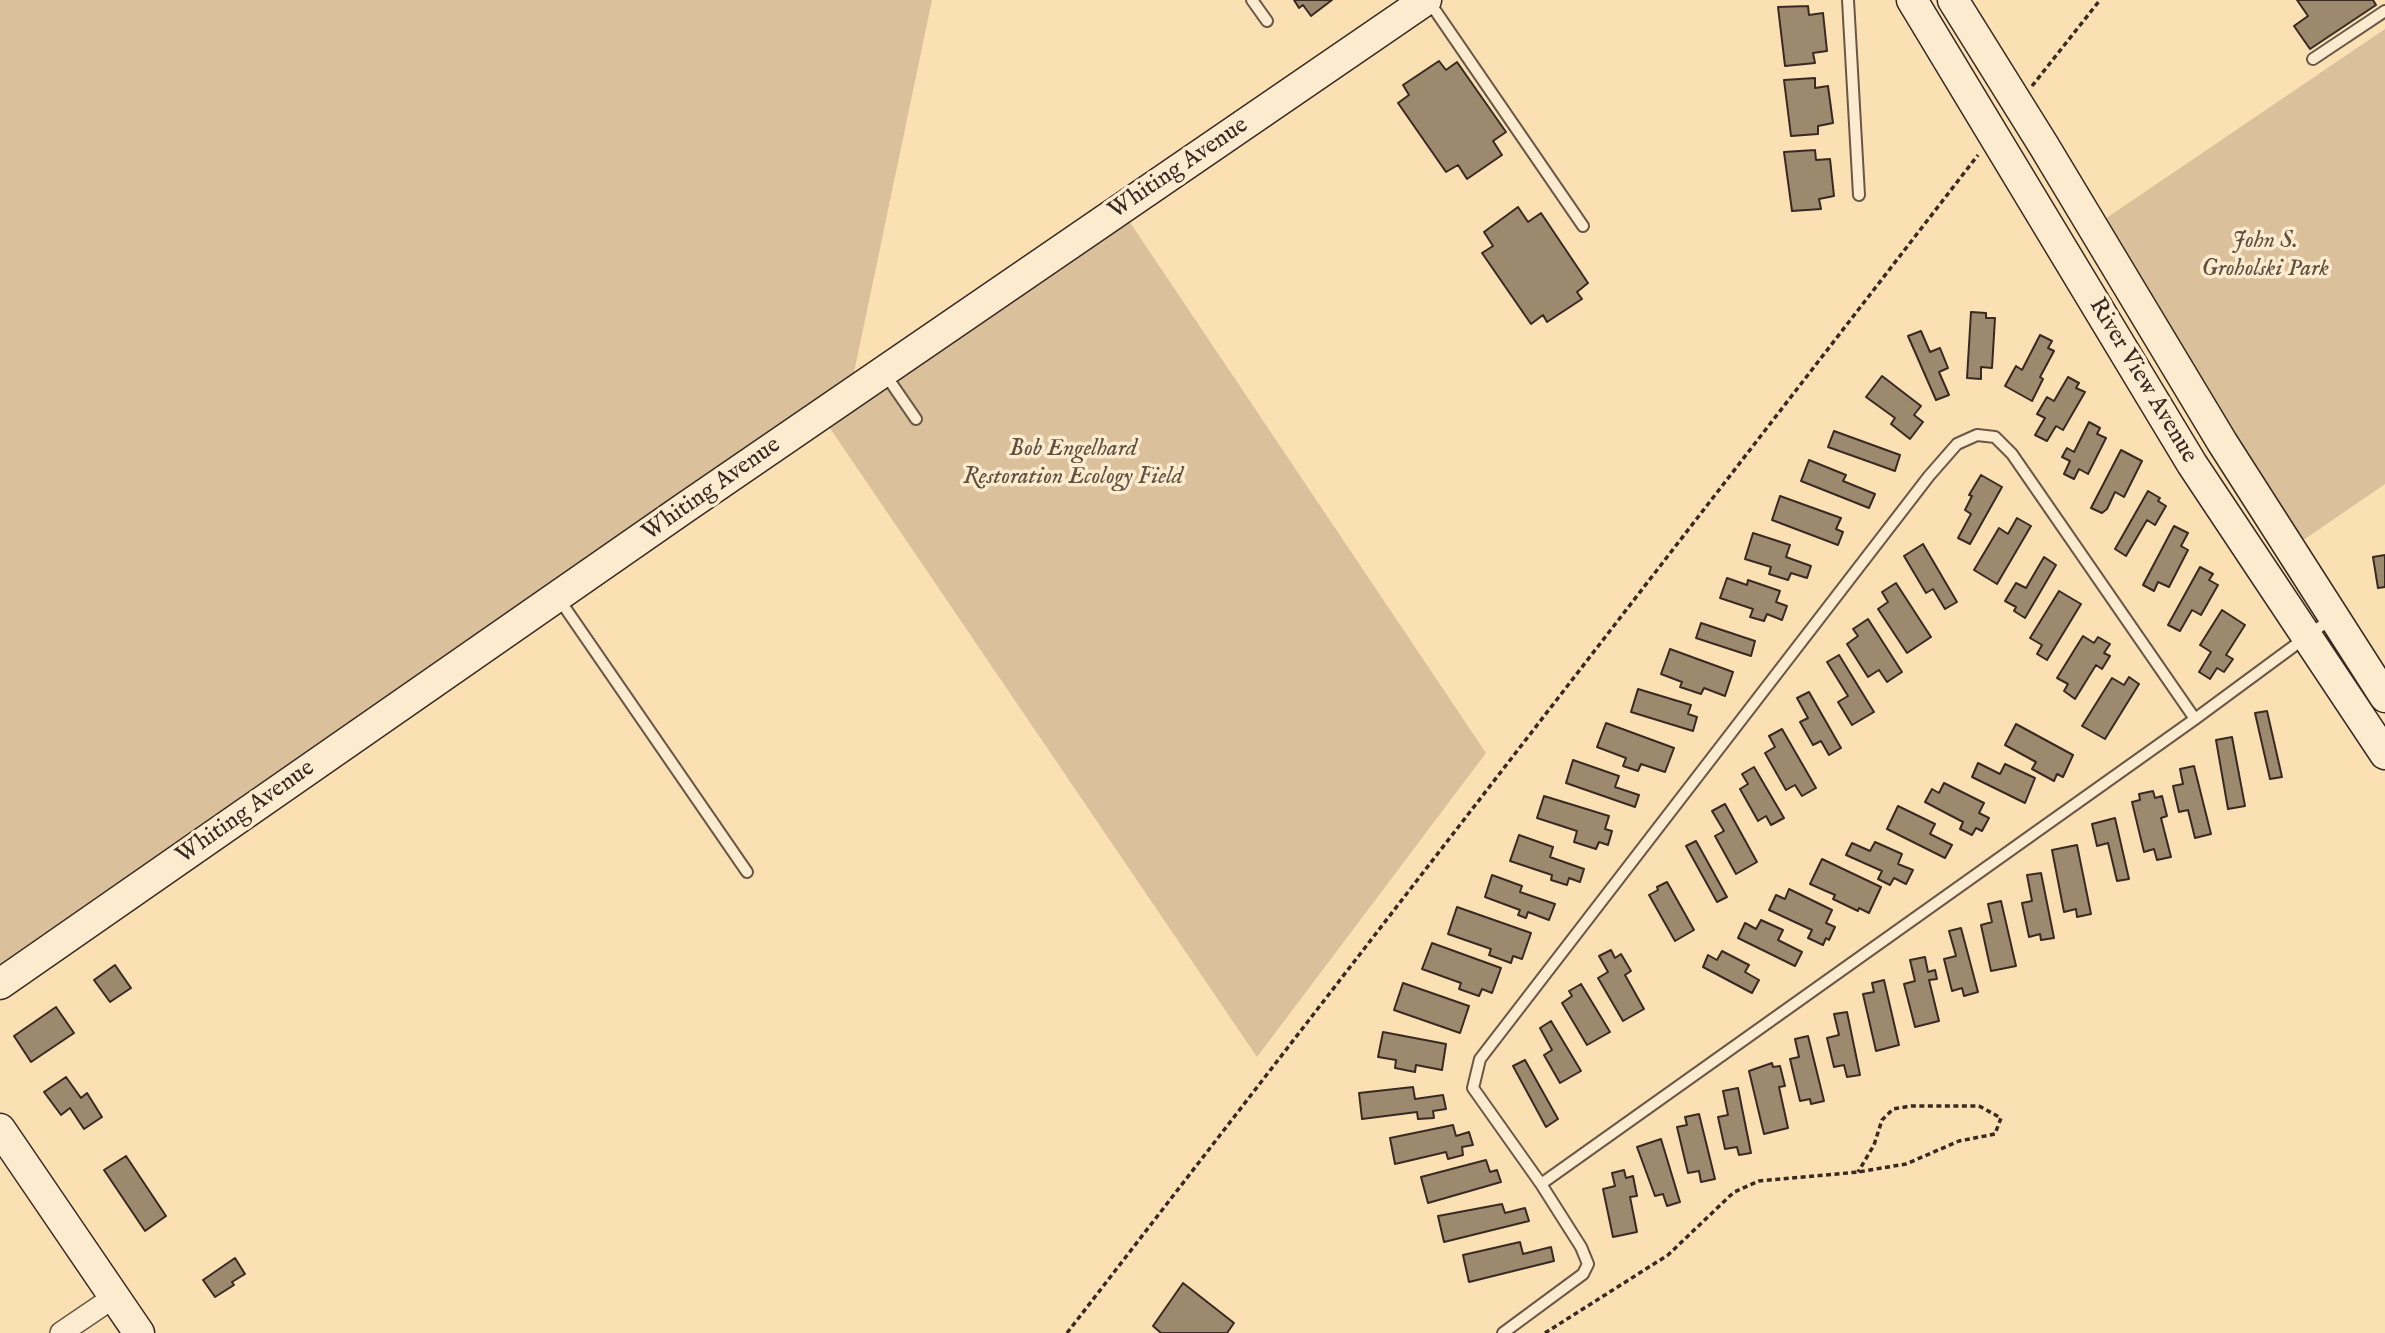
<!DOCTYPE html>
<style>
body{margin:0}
canvas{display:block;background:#fbe0b3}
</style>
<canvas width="2385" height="1333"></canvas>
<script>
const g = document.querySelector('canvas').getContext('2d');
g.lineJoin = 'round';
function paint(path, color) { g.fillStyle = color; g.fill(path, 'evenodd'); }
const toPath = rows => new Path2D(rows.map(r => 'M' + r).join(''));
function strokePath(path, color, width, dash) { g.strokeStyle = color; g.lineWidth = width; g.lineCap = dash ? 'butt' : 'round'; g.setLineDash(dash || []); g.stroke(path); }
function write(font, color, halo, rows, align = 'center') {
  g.font = font + ' "IM FELL English",serif'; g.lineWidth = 7; g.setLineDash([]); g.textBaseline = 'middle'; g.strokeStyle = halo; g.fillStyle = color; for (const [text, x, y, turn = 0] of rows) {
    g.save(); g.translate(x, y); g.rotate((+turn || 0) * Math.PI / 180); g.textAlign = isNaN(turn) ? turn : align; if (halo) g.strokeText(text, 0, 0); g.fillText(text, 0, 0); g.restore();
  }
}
const green = toPath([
 [0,0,932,0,852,382,0,969],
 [2385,29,2385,484,2302,541,2102,221],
 [1121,209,1486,753,1257,1057,821,415]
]);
const building = toPath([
 [1294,0,1332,0,1311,16,1303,5,1299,8,1294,0],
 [2297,0,2373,0,2376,5,2310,49,2294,26,2308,16,2297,0],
 [1808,6,1809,15,1823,13,1827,51,1813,53,1815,63,1785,66,1778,7,1808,6],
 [1439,61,1446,70,1457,62,1506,132,1493,141,1502,155,1467,179,1458,165,1446,172,1398,103,1409,95,1403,85,1439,61],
 [1815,78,1815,88,1828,86,1833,123,1818,126,1818,134,1791,136,1784,80,1815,78],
 [1815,150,1816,160,1830,159,1834,196,1819,199,1821,209,1792,211,1784,152,1815,150],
 [1518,207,1528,222,1541,213,1588,283,1577,292,1582,299,1547,322,1543,315,1531,324,1482,253,1493,246,1484,232,1518,207],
 [1971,312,1986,313,1986,318,1995,318,1992,368,1981,367,1981,379,1967,378,1971,312],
 [1921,331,1930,352,1940,348,1948,368,1939,372,1949,395,1936,400,1908,336,1921,331],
 [2040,335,2052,341,2048,348,2054,351,2040,377,2043,379,2032,401,2005,386,2016,366,2022,370,2040,335],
 [1882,376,1921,406,1914,415,1923,422,1910,439,1891,424,1895,418,1866,397,1882,376],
 [2068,377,2079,383,2076,388,2085,392,2063,430,2056,426,2047,441,2035,435,2045,418,2037,414,2047,397,2054,401,2068,377],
 [2089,422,2100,428,2097,434,2106,438,2088,474,2079,469,2074,479,2064,474,2070,461,2062,457,2067,448,2074,452,2089,422],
 [1834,431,1900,455,1895,471,1828,447,1834,431],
 [2121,450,2142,461,2124,497,2115,492,2107,509,2102,513,2091,508,2121,450],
 [1809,460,1846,475,1843,481,1875,494,1869,508,1801,481,1809,460],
 [1981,475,2002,487,1970,544,1958,538,1971,514,1965,510,1972,496,1969,495,1981,475],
 [2148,491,2160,498,2158,501,2166,506,2155,525,2147,520,2126,556,2115,549,2148,491],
 [1780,496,1841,518,1836,529,1843,532,1838,545,1772,520,1780,496],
 [2017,518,2031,526,1997,584,1974,570,1999,528,2008,534,2017,518],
 [2174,526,2188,533,2181,546,2188,550,2169,587,2158,582,2154,591,2143,585,2174,526],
 [1753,533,1790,545,1786,557,1811,566,1807,578,1791,573,1788,580,1769,574,1771,567,1745,559,1753,533],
 [1923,544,1957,602,1945,609,1933,589,1926,593,1904,556,1923,544],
 [2385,555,2385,587,2378,588,2373,557,2385,555],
 [2044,557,2056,565,2025,618,2014,611,2016,607,2005,601,2016,583,2026,588,2044,557],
 [2200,567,2213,574,2209,580,2218,585,2201,615,2192,610,2180,631,2168,625,2200,567],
 [1727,578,1747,585,1748,580,1780,591,1776,602,1787,606,1782,620,1767,614,1764,621,1750,617,1753,609,1720,598,1727,578],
 [1896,583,1931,637,1907,653,1878,609,1888,602,1882,592,1896,583],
 [2059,591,2081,604,2047,660,2037,654,2042,645,2030,638,2059,591],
 [2222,610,2245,625,2226,655,2233,659,2224,672,2217,668,2210,679,2199,672,2211,652,2200,645,2222,610],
 [1868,619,1902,672,1887,682,1879,670,1868,677,1847,644,1858,636,1853,629,1868,619],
 [1701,623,1755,641,1751,656,1696,638,1701,623],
 [2083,636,2094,643,2098,637,2110,644,2104,653,2110,656,2102,669,2096,665,2075,699,2064,691,2068,684,2057,678,2083,636],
 [1670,649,1733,672,1725,696,1704,688,1701,694,1680,687,1682,682,1661,674,1670,649],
 [1839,655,1874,712,1852,725,1838,702,1848,696,1827,662,1839,655],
 [2129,677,2139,684,2105,739,2082,726,2112,678,2124,685,2129,677],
 [1638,689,1691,705,1688,714,1697,717,1693,731,1631,712,1638,689],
 [1809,692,1841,748,1829,755,1821,741,1813,745,1800,722,1808,718,1797,698,1809,692],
 [2267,711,2282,777,2270,779,2255,713,2267,711],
 [1606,723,1674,748,1665,772,1641,764,1638,771,1623,766,1626,758,1597,747,1606,723],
 [2016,724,2073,755,2063,777,2057,774,2054,781,2032,769,2036,762,2005,745,2016,724],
 [1782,729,1816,788,1802,796,1795,785,1786,790,1765,753,1775,747,1769,736,1782,729],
 [2232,737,2245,806,2228,809,2216,740,2232,737],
 [1573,760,1619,776,1615,787,1639,795,1635,807,1566,783,1573,760],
 [1978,763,2000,774,2005,764,2035,778,2025,803,1972,777,1978,763],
 [2194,766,2211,834,2195,838,2188,810,2179,812,2173,786,2183,784,2180,769,2194,766],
 [1754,767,1784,818,1771,825,1766,816,1758,821,1740,789,1748,784,1742,774,1754,767],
 [1944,783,1984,803,1979,813,1989,818,1982,831,1976,828,1972,835,1960,829,1963,822,1925,802,1932,789,1939,793,1944,783],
 [2153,791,2155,798,2162,796,2167,816,2161,818,2171,857,2157,860,2154,849,2144,852,2132,802,2140,800,2139,794,2153,791],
 [1544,796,1609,816,1605,829,1612,831,1608,845,1599,842,1596,849,1574,842,1577,831,1537,818,1544,796],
 [1725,804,1757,862,1736,874,1715,836,1724,831,1712,811,1725,804],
 [1898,806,1935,824,1930,834,1952,845,1945,858,1887,829,1898,806],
 [2115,818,2129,879,2117,881,2108,843,2097,846,2092,824,2115,818],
 [1519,835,1553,847,1550,857,1584,869,1580,882,1569,878,1567,885,1551,880,1552,875,1510,861,1519,835],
 [1696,841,1727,897,1717,902,1686,846,1696,841],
 [1875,842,1902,854,1898,864,1913,870,1906,884,1894,878,1890,885,1878,879,1882,871,1846,855,1852,843,1870,851,1875,842],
 [2077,845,2091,914,2077,917,2076,909,2064,912,2052,850,2077,845],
 [1822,859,1881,887,1869,913,1859,908,1858,911,1833,899,1835,895,1810,884,1822,859],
 [2041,873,2054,938,2041,940,2040,934,2029,937,2022,903,2032,901,2027,875,2041,873],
 [1492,875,1522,886,1520,892,1555,904,1549,920,1528,912,1526,918,1518,915,1520,910,1485,897,1492,875],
 [1667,882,1694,930,1675,941,1649,895,1658,890,1657,887,1667,882],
 [1789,889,1832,910,1826,923,1835,927,1829,940,1826,938,1823,945,1808,938,1812,930,1769,910,1776,895,1785,899,1789,889],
 [2001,901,2016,966,1991,971,1981,925,1992,922,1988,904,2001,901],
 [1457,907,1531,933,1522,959,1513,956,1511,963,1489,955,1491,949,1448,934,1457,907],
 [1761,920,1783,930,1778,940,1802,952,1795,966,1738,938,1745,923,1756,929,1761,920],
 [1961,928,1978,992,1964,996,1962,988,1952,991,1944,959,1956,956,1949,931,1961,928],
 [1432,943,1501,968,1492,993,1482,989,1479,996,1459,989,1461,983,1422,969,1432,943],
 [1611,950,1615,958,1621,954,1631,971,1625,975,1644,1009,1623,1021,1598,978,1608,972,1599,956,1611,950],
 [1722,951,1749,965,1745,972,1759,980,1752,993,1703,967,1708,955,1717,960,1722,951],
 [1925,957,1928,972,1935,970,1937,979,1929,980,1939,1021,1915,1027,1904,984,1915,981,1910,960,1925,957],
 [115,965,131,988,110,1002,94,980,115,965],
 [1884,980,1899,1045,1876,1051,1863,994,1874,992,1872,983,1884,980],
 [1403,983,1469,1006,1460,1033,1394,1010,1403,983],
 [1581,984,1610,1032,1587,1045,1562,1003,1572,996,1569,991,1581,984],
 [56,1007,74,1033,31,1062,14,1036,56,1007],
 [1847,1012,1860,1075,1847,1077,1844,1065,1834,1067,1827,1038,1839,1035,1834,1014,1847,1012],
 [1551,1021,1581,1071,1560,1083,1544,1055,1552,1050,1540,1028,1551,1021],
 [1383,1032,1446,1044,1442,1070,1416,1065,1415,1072,1395,1068,1396,1060,1378,1057,1383,1032],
 [1808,1036,1824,1101,1811,1104,1810,1099,1800,1101,1790,1059,1799,1057,1795,1039,1808,1036],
 [1525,1060,1558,1119,1546,1127,1513,1066,1525,1060],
 [1772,1063,1773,1067,1780,1066,1785,1086,1779,1087,1788,1128,1764,1134,1749,1071,1772,1063],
 [66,1077,81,1098,87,1093,102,1117,84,1129,70,1108,61,1115,44,1092,66,1077],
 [1413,1087,1415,1099,1443,1095,1446,1109,1433,1111,1434,1118,1418,1119,1417,1112,1362,1119,1359,1093,1413,1087],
 [1738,1088,1751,1153,1739,1155,1737,1147,1725,1149,1718,1117,1728,1115,1723,1091,1738,1088],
 [1699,1114,1715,1179,1701,1182,1699,1171,1688,1173,1677,1127,1687,1125,1685,1117,1699,1114],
 [1453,1125,1456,1136,1469,1132,1473,1145,1462,1147,1463,1155,1448,1159,1446,1152,1395,1164,1390,1138,1453,1125],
 [1661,1139,1680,1202,1667,1206,1663,1194,1655,1196,1637,1147,1661,1139],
 [126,1156,166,1216,145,1231,104,1170,126,1156],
 [1486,1160,1490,1172,1497,1170,1501,1182,1428,1203,1421,1177,1486,1160],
 [1624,1170,1626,1178,1633,1176,1637,1196,1630,1197,1637,1232,1613,1237,1603,1189,1615,1186,1612,1173,1624,1170],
 [1502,1204,1505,1213,1525,1208,1529,1221,1444,1242,1438,1216,1502,1204],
 [1520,1242,1523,1254,1551,1247,1554,1261,1469,1282,1463,1255,1520,1242],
 [235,1258,245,1274,232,1282,234,1285,215,1297,203,1280,235,1258],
 [1183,1283,1234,1323,1227,1333,1161,1333,1153,1326,1183,1283]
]);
const path = toPath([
 [2032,86,2100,0],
 [1067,1333,1978,155],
 [1545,1333,1668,1255,1734,1192,1759,1181,1858,1172,1906,1164,1959,1141,1995,1134,2001,1118,1979,1106,1911,1106,1893,1109,1882,1120,1874,1145,1858,1172]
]);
const lane = toPath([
 [1252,0,1267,21],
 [1428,0,1583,226],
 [1848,0,1859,195],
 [2313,59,2385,11],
 [885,374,916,419],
 [559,599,747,872],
 [1541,1184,2195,719,2332,618],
 [1503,1333,1583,1274,1588,1264,1581,1247,1541,1184,1473,1088,1480,1059,1929,476,1957,444,1977,435,1995,437,2012,454,2195,719]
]);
const street = toPath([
 [61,1333,114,1297]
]);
const secondary = toPath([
 [1912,0,2192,464,2385,754],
 [1953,0,2044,146,2222,442,2385,697],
 [0,984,683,509,1426,0],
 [0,1129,139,1333]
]);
const streetNames = [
 ["Whiting Avenue",1179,169,-34],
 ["River View Avenue",2142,381,59],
 ["Whiting Avenue",712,490,-35],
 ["Whiting Avenue",246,813,-35]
];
const parkNames = [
 ["John S.",2265,242],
 ["Groholski Park",2265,270],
 ["Bob Engelhard",1073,450],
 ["Restoration Ecology Field",1073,478]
];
paint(green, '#dac19b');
paint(building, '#9d896e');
strokePath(building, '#382a23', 2);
strokePath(lane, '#695847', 14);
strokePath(street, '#695847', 24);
strokePath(secondary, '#382a23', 33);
strokePath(path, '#382a23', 3.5, [5, 3.5]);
strokePath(lane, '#fcebce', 10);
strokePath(street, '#fcebce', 21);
strokePath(secondary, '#fcebce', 30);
write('24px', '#382a23', '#fcebce', streetNames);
write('italic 24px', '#605041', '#fcebce', parkNames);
</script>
